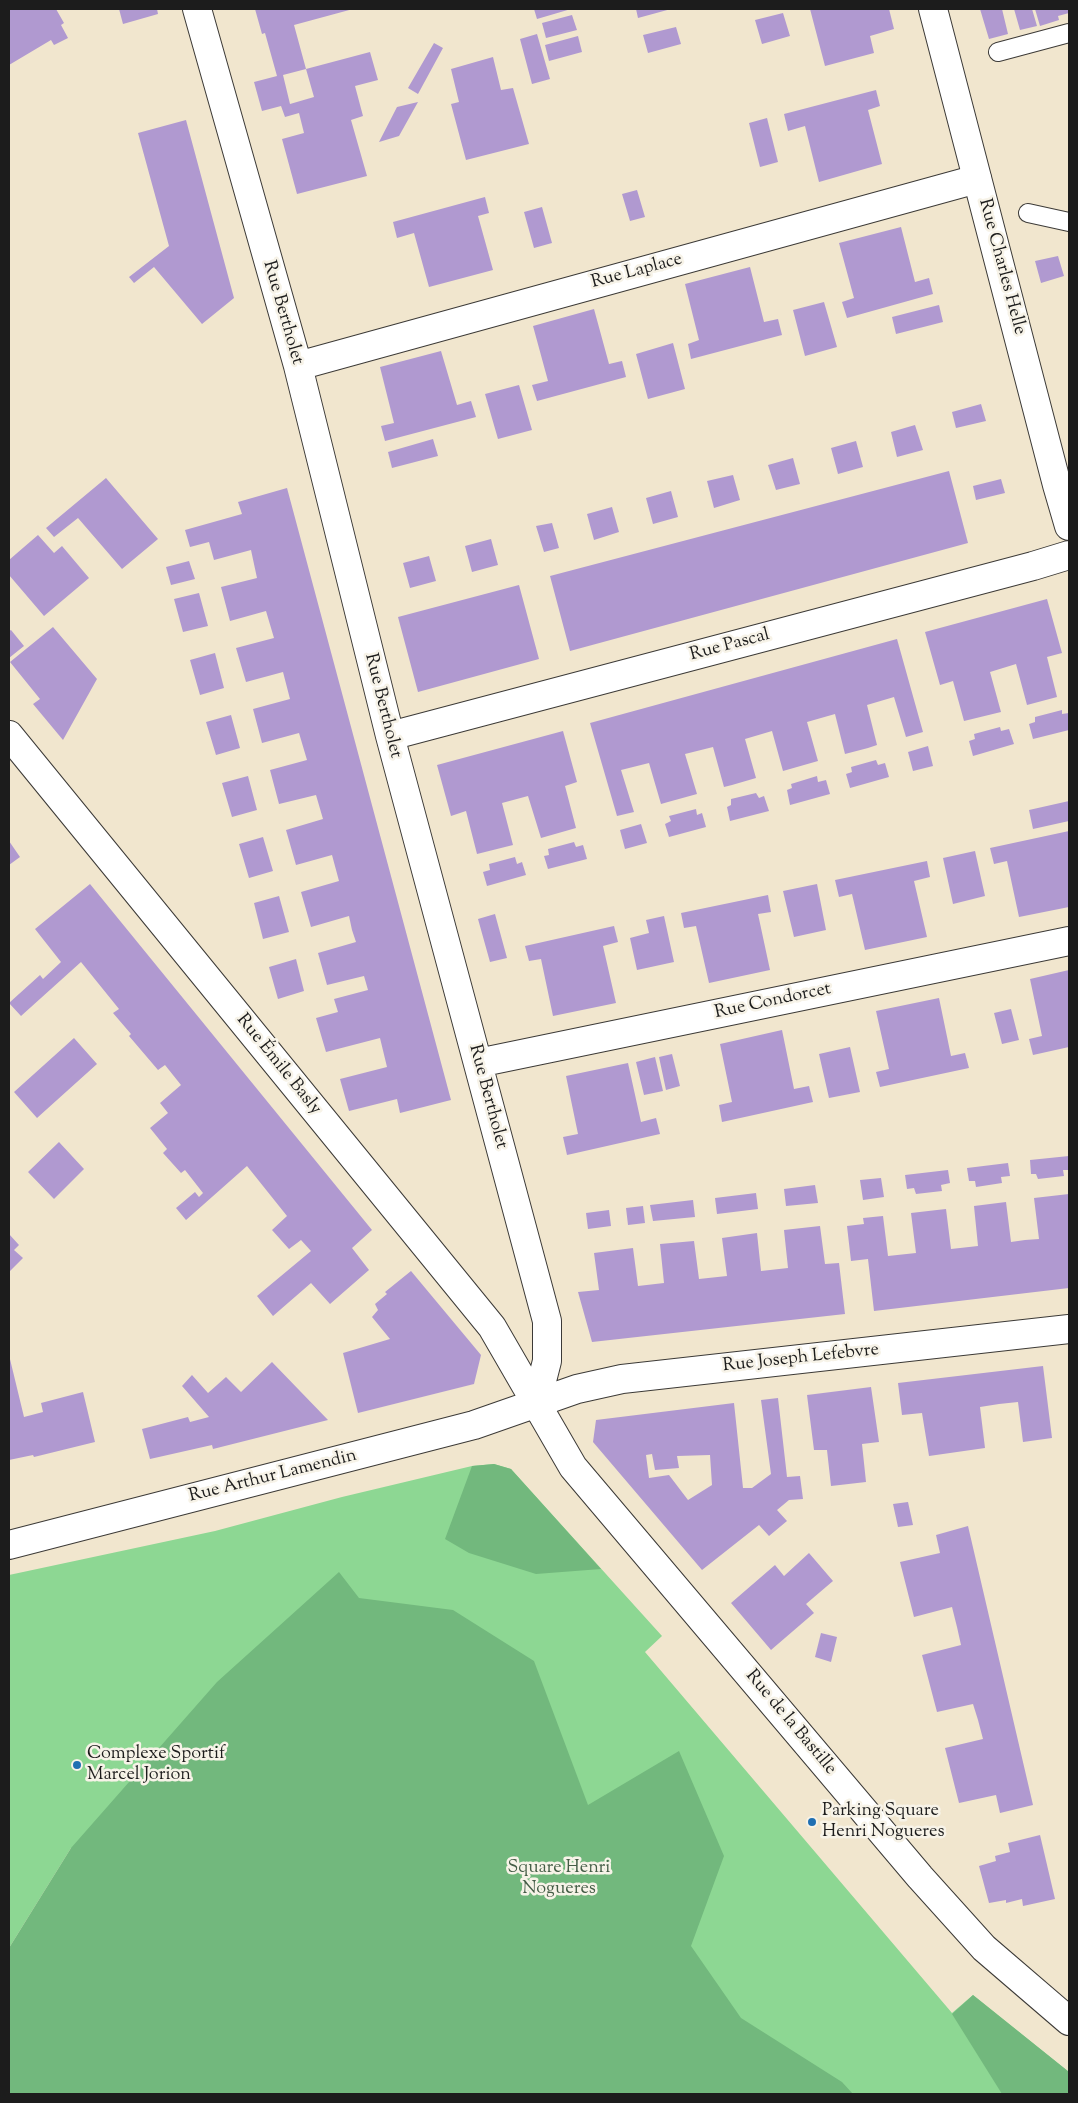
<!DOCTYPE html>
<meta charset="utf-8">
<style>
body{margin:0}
#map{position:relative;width:1078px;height:2103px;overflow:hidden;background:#f1e6ce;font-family:"Sorts Mill Goudy",serif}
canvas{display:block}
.frame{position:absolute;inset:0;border:10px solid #1c1c1c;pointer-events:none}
</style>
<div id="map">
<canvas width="1078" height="2103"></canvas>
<div class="frame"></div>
</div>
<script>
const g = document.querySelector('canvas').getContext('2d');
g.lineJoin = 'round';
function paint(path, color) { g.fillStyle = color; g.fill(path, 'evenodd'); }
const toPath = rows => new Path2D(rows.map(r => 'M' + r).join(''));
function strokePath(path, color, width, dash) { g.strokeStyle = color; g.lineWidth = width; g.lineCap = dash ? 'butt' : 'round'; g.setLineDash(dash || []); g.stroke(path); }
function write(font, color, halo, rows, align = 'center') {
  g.font = font + ' "Sorts Mill Goudy",serif'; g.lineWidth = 5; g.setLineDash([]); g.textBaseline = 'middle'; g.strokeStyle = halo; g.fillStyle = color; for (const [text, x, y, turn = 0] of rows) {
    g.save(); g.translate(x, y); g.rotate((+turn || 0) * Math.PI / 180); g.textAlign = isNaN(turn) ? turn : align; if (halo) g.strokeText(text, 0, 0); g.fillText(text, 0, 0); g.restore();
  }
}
const green = toPath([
 [494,1464,511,1469,662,1636,645,1652,952,2013,973,1995,1069,2072,1069,2094,431,2094,71,1848,9,1948,9,1575,215,1531,342,1497,472,1466]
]);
const forest = toPath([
 [494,1464,511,1469,601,1569,536,1574,469,1553,445,1539,472,1466],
 [339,1572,359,1598,453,1610,534,1661,588,1805,679,1751,724,1856,691,1946,741,2018,842,2082,853,2094,9,2094,9,1948,71,1848,217,1682],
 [973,1995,1069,2072,1069,2094,1002,2094,952,2014]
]);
const building = toPath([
 [9,9,56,9,64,23,61,25,68,38,54,45,51,40,9,65],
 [119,9,157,9,158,14,123,24],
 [255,9,353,9,294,25,306,69,283,75,290,104,314,97,306,69,370,52,378,80,355,86,363,116,351,120,367,176,297,194,282,139,304,133,299,113,285,117,281,106,262,111,254,82,277,76,265,33,262,34],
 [534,9,571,9,537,19],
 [636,9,671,9,638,18],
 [810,9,889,9,894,29,870,36,874,53,825,66],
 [980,9,1002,9,1008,34,989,39],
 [1014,9,1032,9,1037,26,1020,30],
 [1035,9,1069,9,1069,13,1058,16,1059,20,1040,26],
 [783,13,790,36,762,44,755,20],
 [572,15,577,30,546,38,542,23],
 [676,27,681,44,648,53,643,35],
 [537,34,550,79,532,84,520,39],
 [578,36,582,52,549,61,545,45],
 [434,43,443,48,418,94,408,88],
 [493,57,501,90,513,88,529,144,466,160,451,104,459,102,451,69],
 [876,90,880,106,868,110,882,164,819,182,805,126,788,131,784,114],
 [418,102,399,136,379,142,397,107],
 [767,118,778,162,760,167,749,123],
 [186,120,234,298,202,324,154,267,134,283,129,277,169,246,138,133],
 [637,190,645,217,630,221,622,194],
 [485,197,489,213,478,216,493,270,429,287,414,233,397,238,393,222],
 [542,207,552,243,534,248,524,212],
 [901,227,915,282,929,278,933,294,847,318,842,302,854,298,839,243],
 [1058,256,1064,276,1041,283,1035,261],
 [750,267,764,322,778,319,782,335,691,359,688,344,699,340,685,284],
 [824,302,837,347,805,356,793,310],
 [939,305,943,322,896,334,892,317],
 [594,309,609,364,622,361,626,377,537,401,532,385,548,381,533,326],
 [673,343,685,389,648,399,636,354],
 [441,351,457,405,471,401,476,417,385,441,381,426,394,423,380,367],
 [519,385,532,430,498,439,485,394],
 [981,404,986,421,956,428,952,412],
 [915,425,923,450,897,457,891,432],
 [433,439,438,456,392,468,388,452],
 [856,441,863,467,838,474,831,448],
 [793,458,800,484,776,490,768,465],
 [949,471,968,543,570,651,550,576],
 [733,475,740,500,714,508,707,481],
 [106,478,158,539,122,569,78,518,54,537,46,528],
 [1001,479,1005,493,976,500,973,486],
 [287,488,451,1100,400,1113,397,1099,349,1111,340,1079,387,1067,380,1038,326,1052,316,1018,338,1012,334,999,368,990,364,976,327,985,318,953,356,942,352,930,349,916,311,927,301,892,339,881,332,855,296,865,286,830,323,819,316,795,279,804,270,770,307,760,299,733,262,743,253,709,290,699,283,672,246,682,236,648,274,638,266,611,230,621,221,587,257,578,251,550,214,560,209,542,190,547,185,530,242,514,238,502],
 [671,491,678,517,653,524,646,498],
 [612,507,619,532,594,540,587,514],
 [552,523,559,548,544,552,536,526],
 [38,535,54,553,62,546,89,578,44,616,9,575,9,560],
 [491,539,498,565,472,572,465,546],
 [429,556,436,581,410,588,403,563],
 [189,561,195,579,171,585,166,567],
 [519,585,539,659,418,692,398,617],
 [199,593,208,626,183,632,174,599],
 [1047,599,1062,653,1047,657,1057,697,1027,705,1016,664,990,672,1001,712,964,721,953,681,940,685,925,632],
 [53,627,97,679,63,740,33,704,40,699,10,662],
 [11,630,24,646,9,658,9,631],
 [897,639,923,732,906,737,894,697,867,705,877,745,868,748,845,754,835,714,807,722,818,761,783,771,772,731,745,739,756,778,732,785,724,787,713,747,685,754,697,794,668,802,661,804,649,763,621,770,634,812,617,816,590,723],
 [215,653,224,688,200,695,190,660],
 [1062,710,1062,714,1069,713,1069,730,1033,739,1029,724,1035,722,1035,717],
 [231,715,240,748,216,755,206,722],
 [1000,727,1001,731,1009,729,1014,744,973,756,969,741,975,739,974,734],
 [563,731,577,782,565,786,576,828,541,838,528,796,502,803,513,845,477,854,466,811,451,816,437,765],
 [928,746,933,766,913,771,908,752],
 [876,760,878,765,885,763,889,777,850,788,846,774,852,772,851,767],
 [248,776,257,810,232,817,222,783],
 [817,776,818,782,826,780,830,794,790,805,787,790,792,788,791,784],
 [756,793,759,798,764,796,769,811,730,821,727,807,731,805,731,799],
 [1069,801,1069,821,1033,829,1029,810],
 [696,809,697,815,702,813,706,827,669,837,665,824,671,821,669,816],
 [641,824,647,843,625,849,620,830],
 [1069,831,1069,907,1019,917,1007,861,994,864,990,848],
 [263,837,273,871,249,878,239,844],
 [9,841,20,857,9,865],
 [574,842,576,847,583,845,587,859,548,869,544,856,549,855,548,849],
 [975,851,985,896,953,904,943,858],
 [515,857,517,864,522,862,526,875,487,886,483,872,490,870,489,864],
 [927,861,930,877,914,881,927,937,865,950,852,894,839,897,835,880],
 [90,884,372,1230,352,1248,369,1270,330,1304,311,1283,273,1316,257,1296,311,1251,301,1240,289,1249,272,1230,287,1216,247,1166,186,1220,176,1208,195,1192,199,1197,203,1193,185,1170,181,1173,163,1153,167,1149,150,1128,168,1113,160,1103,181,1085,165,1065,158,1070,129,1036,131,1034,113,1013,119,1009,81,962,21,1016,9,1003,40,975,43,979,61,962,35,929],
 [817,884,826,930,794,937,783,891],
 [768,895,771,912,758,914,770,970,709,983,696,926,684,928,681,913],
 [279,896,289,932,263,939,254,903],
 [495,914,507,958,490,962,478,919],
 [664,916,674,962,637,970,630,938,649,933,646,920],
 [614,926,618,942,603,946,616,1003,553,1016,541,959,529,961,525,946],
 [296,959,304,991,278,999,269,967],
 [1069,970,1069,1047,1033,1055,1029,1039,1042,1036,1030,979],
 [939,998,951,1056,965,1053,969,1068,880,1087,876,1072,889,1069,876,1011],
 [1011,1009,1019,1040,1002,1044,994,1013],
 [782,1030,794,1089,809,1086,813,1102,722,1122,719,1105,732,1102,720,1044],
 [74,1038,97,1064,37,1118,14,1092],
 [850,1047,860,1092,829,1098,819,1054],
 [672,1054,680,1086,666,1090,659,1057],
 [655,1057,663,1091,644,1095,636,1062],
 [628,1063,641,1122,656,1118,660,1134,567,1155,563,1137,578,1134,566,1076],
 [59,1142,84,1169,54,1199,28,1172],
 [1069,1156,1069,1170,1063,1170,1064,1176,1038,1179,1036,1174,1031,1174,1030,1160],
 [1008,1163,1010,1176,1001,1177,1002,1183,976,1187,975,1181,969,1181,967,1168],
 [948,1170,950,1183,941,1185,942,1191,916,1194,914,1188,907,1189,905,1175],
 [881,1178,884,1197,863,1200,860,1180],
 [815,1185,818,1203,786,1206,784,1189],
 [756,1193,758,1209,717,1214,715,1198],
 [1069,1194,1069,1288,874,1311,868,1259,851,1261,847,1226,864,1224,863,1218,883,1216,888,1256,916,1253,911,1213,937,1210,946,1209,951,1249,978,1246,974,1206,1006,1202,1011,1242,1025,1240,1039,1239,1034,1198],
 [693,1200,695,1217,653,1221,650,1205],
 [643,1206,645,1223,628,1225,626,1208],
 [609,1210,611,1226,588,1229,586,1213],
 [820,1226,825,1264,839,1263,845,1314,592,1342,578,1292,599,1290,594,1253,633,1248,638,1286,664,1283,660,1244,694,1241,699,1279,727,1276,722,1238,757,1233,761,1271,788,1268,784,1230],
 [9,1234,19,1245,14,1250,23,1258,9,1272],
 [411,1271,481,1355,474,1384,358,1413,343,1353,390,1339,372,1317,378,1310,375,1304,387,1294,385,1292],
 [9,1355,24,1417,43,1412,41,1403,83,1392,95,1442,34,1457,33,1455,9,1460],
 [272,1362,328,1420,213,1449,212,1445,150,1459,142,1429,188,1417,190,1422,209,1417,182,1386,192,1375,208,1393,226,1377,241,1392],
 [1043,1366,1052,1438,1023,1442,1018,1402,999,1404,980,1407,985,1448,929,1456,922,1413,902,1415,898,1383],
 [871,1387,879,1442,862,1444,866,1482,831,1486,827,1450,814,1450,807,1395],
 [778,1398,787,1477,800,1476,803,1499,789,1500,777,1510,787,1521,769,1536,759,1525,702,1570,593,1442,596,1420,734,1403,743,1488,752,1488,771,1474,761,1400],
 [652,1454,655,1470,679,1468,677,1456,710,1455,712,1485,688,1500,669,1475,649,1478,646,1455],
 [908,1502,913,1525,898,1527,893,1504],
 [968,1526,1033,1805,1000,1813,996,1795,959,1803,945,1748,983,1739,978,1720,973,1704,937,1712,922,1655,961,1645,957,1627,952,1607,914,1617,900,1562,940,1553,936,1535],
 [809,1553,833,1581,806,1604,814,1613,771,1650,731,1603,775,1565,784,1576],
 [821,1633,837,1637,831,1662,815,1657],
 [1040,1835,1055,1899,1023,1906,1022,1899,1006,1903,1006,1900,989,1903,979,1866,996,1861,995,1856,1010,1852,1008,1843]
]);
const lane = toPath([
 [998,52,1069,33],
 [1028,213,1069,222]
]);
const street = toPath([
 [197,9,298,366,390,736,547,1321,547,1361,536,1404],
 [298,366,977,179],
 [9,735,492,1327,573,1467,920,1877,984,1948,1069,2021],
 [390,736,1033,566,1069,555],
 [478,1063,1069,941],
 [9,1545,474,1425,577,1389,622,1379,1069,1329]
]);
const secondary = toPath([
 [933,9,1057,485,1069,526]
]);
const markers = [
 [77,1765,5,"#1f6fb2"],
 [812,1822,5,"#1f6fb2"]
];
const streetNames = [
 ["Rue Charles Helle",1001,267,75],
 ["Rue Laplace",637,272,-15],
 ["Rue Bertholet",282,313,74],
 ["Rue Pascal",730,646,-15],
 ["Rue Bertholet",382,706,76],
 ["Rue Condorcet",773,1002,-12],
 ["Rue Émile Basly",278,1065,51],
 ["Rue Bertholet",487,1097,75],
 ["Rue Joseph Lefebvre",801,1359,-6],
 ["Rue Arthur Lamendin",273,1477,-14],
 ["Rue de la Bastille",790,1723,50]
];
const poiNames = [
 ["Complexe Sportif",87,1755],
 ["Marcel Jorion",87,1776],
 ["Parking Square",822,1812],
 ["Henri Nogueres",822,1833]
];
const parkNames = [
 ["Square Henri",559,1869],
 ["Nogueres",559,1890]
];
paint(green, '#8dd793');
paint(forest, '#72b87d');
paint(building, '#b099d0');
strokePath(lane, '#3c3a37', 20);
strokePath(street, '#3c3a37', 30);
strokePath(secondary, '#3c3a37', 30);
strokePath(lane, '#fff', 18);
strokePath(street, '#fff', 28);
strokePath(secondary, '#fff', 28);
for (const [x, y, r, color] of markers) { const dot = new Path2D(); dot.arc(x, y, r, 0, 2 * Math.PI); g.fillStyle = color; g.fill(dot); strokePath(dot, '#f7f3e8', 2); }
write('18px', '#1c1c1c', '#f7f3e8', streetNames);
write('18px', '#1c1c1c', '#f7f3e8', poiNames, 'left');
write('18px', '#445d46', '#f7f3e8', parkNames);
</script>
